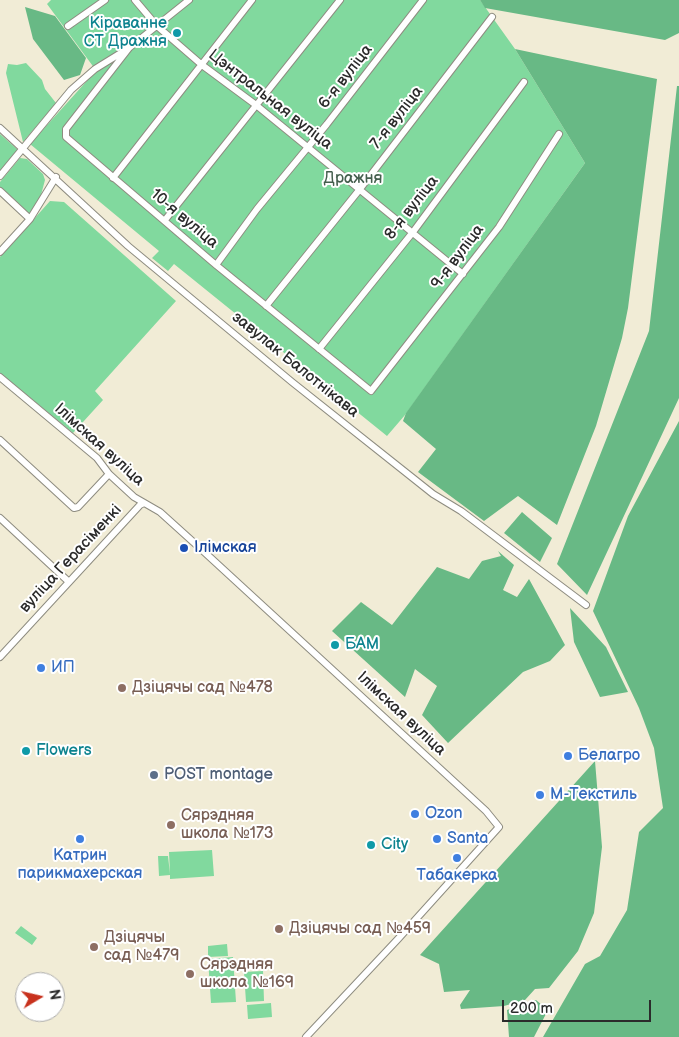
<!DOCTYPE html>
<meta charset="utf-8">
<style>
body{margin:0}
#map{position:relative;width:679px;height:1037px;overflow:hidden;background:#f1ecd6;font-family:"Balsamiq Sans",sans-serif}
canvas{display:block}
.north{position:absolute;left:15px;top:972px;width:50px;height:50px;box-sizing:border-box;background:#fff;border:1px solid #aaa;border-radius:50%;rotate:81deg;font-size:14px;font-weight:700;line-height:20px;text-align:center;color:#2b2b2b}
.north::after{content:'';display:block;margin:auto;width:18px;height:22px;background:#c8321e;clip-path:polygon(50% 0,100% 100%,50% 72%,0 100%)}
.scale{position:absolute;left:502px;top:1000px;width:149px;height:22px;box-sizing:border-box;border:2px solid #2b2b2b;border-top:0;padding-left:6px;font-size:15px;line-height:18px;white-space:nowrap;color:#2b2b2b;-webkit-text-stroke:4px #fff;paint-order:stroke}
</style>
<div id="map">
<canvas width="679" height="1037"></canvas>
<div class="north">N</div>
<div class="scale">200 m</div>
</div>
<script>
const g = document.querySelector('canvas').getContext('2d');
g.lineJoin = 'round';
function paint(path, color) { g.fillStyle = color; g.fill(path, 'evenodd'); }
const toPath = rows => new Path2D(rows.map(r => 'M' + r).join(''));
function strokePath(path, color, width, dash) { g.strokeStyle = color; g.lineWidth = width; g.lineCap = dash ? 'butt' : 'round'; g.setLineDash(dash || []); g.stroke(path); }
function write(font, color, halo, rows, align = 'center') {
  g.font = font + ' "Balsamiq Sans",sans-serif'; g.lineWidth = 4; g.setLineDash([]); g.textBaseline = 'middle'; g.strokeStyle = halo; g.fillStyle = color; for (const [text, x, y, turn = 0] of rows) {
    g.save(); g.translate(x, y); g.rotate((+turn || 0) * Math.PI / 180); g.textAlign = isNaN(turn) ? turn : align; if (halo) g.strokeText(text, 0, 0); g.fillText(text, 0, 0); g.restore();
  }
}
const green = toPath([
 [51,0,480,0,515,49,585,163,405,415,387,436,174,264,168,271,152,258,159,251,30,144,94,73,95,69,47,4],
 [26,63,42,80,45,89,56,103,23,142,6,73,8,64,17,65],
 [0,134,18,150,0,174],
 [20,158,27,159,43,174,45,180,41,195,29,214,0,189,0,182],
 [50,201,64,202,176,301,95,391,103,400,73,433,0,373,0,257],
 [212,850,214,876,170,879,170,875,159,876,158,856,168,856,170,874,169,852],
 [21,926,37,938,32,945,15,933],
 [227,944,228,956,208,957,208,946],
 [233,957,236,1002,211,1003,208,959],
 [263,971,264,1001,246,1002,244,972],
 [271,1003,272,1017,248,1019,247,1005]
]);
const forest = toPath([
 [480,0,679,0,679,33,665,40,485,8],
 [25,7,55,16,86,58,80,75,64,80,33,39],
 [515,49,657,79,628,308,622,338,596,426,557,525,518,496,484,521,418,472,436,449,403,421,406,413,585,163],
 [677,86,679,86,679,398,587,595,557,564,649,331],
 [679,421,679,1037,543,1037,585,964,600,956,627,910,639,832,663,808,654,748,639,708,593,611,628,516],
 [522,512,552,538,540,562,504,533],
 [498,551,514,565,503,590,517,597,529,579,565,645,550,661,523,672,448,743,422,715,437,686,415,669,405,697,332,631,361,602,392,625,437,567,469,579,482,561,501,556],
 [570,608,606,647,628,692,600,697,574,642],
 [595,761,602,847,594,913,578,951,549,988,535,989,525,1000,504,1006,461,1009,460,1005,470,990,444,992,439,964,420,955],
 [536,1000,548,1010,534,1037,509,1037,507,1010]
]);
const minor = toPath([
 [135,0,157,26,202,65,256,105,463,274],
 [68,26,105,0],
 [129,48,66,129,66,137,216,265,371,391,499,227,559,134],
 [0,128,128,246,292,382,433,494,461,511,586,605],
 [0,176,71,90,95,69,129,48,189,0],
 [113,178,252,0],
 [0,191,30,219],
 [165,220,340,0],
 [0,252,30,219,56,177],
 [216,265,257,209,327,124,423,0],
 [266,306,360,189,492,17],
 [319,349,413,232,524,82],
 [0,377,97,458,109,474,134,497,160,512,201,549,486,811,499,827,398,939,306,1037],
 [0,440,74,508,78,507,109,474],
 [0,518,69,582],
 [0,657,140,505,144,503]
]);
const markers = [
 [177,33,5,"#0f9aa8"],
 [184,548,5,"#1a4fb4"],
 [335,645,5,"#0f9aa8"],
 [41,668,5,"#3f7fe0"],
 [122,688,5,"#8d6e63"],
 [26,751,5,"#0f9aa8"],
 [568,756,5,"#3f7fe0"],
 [154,775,5,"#5c6f8a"],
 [540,795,5,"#3f7fe0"],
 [415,814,5,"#3f7fe0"],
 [171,825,5,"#8d6e63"],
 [80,839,5,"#3f7fe0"],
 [437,839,5,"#3f7fe0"],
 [371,845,5,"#0f9aa8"],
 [457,858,5,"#3f7fe0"],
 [279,929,5,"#8d6e63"],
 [94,947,5,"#8d6e63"],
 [190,974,5,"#8d6e63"]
];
const cultureNames = [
 ["Кіраванне",167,24,"right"],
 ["СТ Дражня",167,42,"right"],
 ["БАМ",345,645],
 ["Flowers",36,751],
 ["City",381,845]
];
const streetNames = [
 ["6-я вуліца",346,77,-52],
 ["Цэнтральная вуліца",270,100,38],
 ["7-я вуліца",397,118,-52],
 ["8-я вуліца",412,208,-52],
 ["10-я вуліца",184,219,40],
 ["9-я вуліца",458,257,-53],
 ["завулак Балотнікава",295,365,39],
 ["Ілімская вуліца",99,445,42],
 ["вуліца Герасіменкі",71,559,-47],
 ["Ілімская вуліца",401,714,43]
];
const parkNames = [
 ["Дражня",353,179]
];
const transitNames = [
 ["Ілімская",194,548]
];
const shopNames = [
 ["ИП",51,668],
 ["Белагро",578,756],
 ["М-Текстиль",550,795],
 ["Ozon",425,814],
 ["Santa",447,839],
 ["Катрин",80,856,"center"],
 ["парикмахерская",80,874,"center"],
 ["Табакерка",457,876,"center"]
];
const educationNames = [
 ["Дзіцячы сад №478",132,688],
 ["Сярэдняя",181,816],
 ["школа №173",181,834],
 ["Дзіцячы сад №459",289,929],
 ["Дзіцячы",104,938],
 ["сад №479",104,956],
 ["Сярэдняя",200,965],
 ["школа №169",200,983]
];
const serviceNames = [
 ["POST montage",164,775]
];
paint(green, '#81d99e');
paint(forest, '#68b985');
strokePath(minor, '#8e8c80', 8);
strokePath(minor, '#fff', 6);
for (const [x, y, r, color] of markers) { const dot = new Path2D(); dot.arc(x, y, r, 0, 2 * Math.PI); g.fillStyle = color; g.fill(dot); strokePath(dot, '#fff', 2); }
write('16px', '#0d838f', '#fff', cultureNames, 'left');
write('16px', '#2b2b2b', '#fff', streetNames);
write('16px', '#455f4e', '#fff', parkNames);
write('16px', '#164399', '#fff', transitNames, 'left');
write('16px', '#366cbe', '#fff', shopNames, 'left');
write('16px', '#785e54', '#fff', educationNames, 'left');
write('16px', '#4e5e75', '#fff', serviceNames, 'left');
</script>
